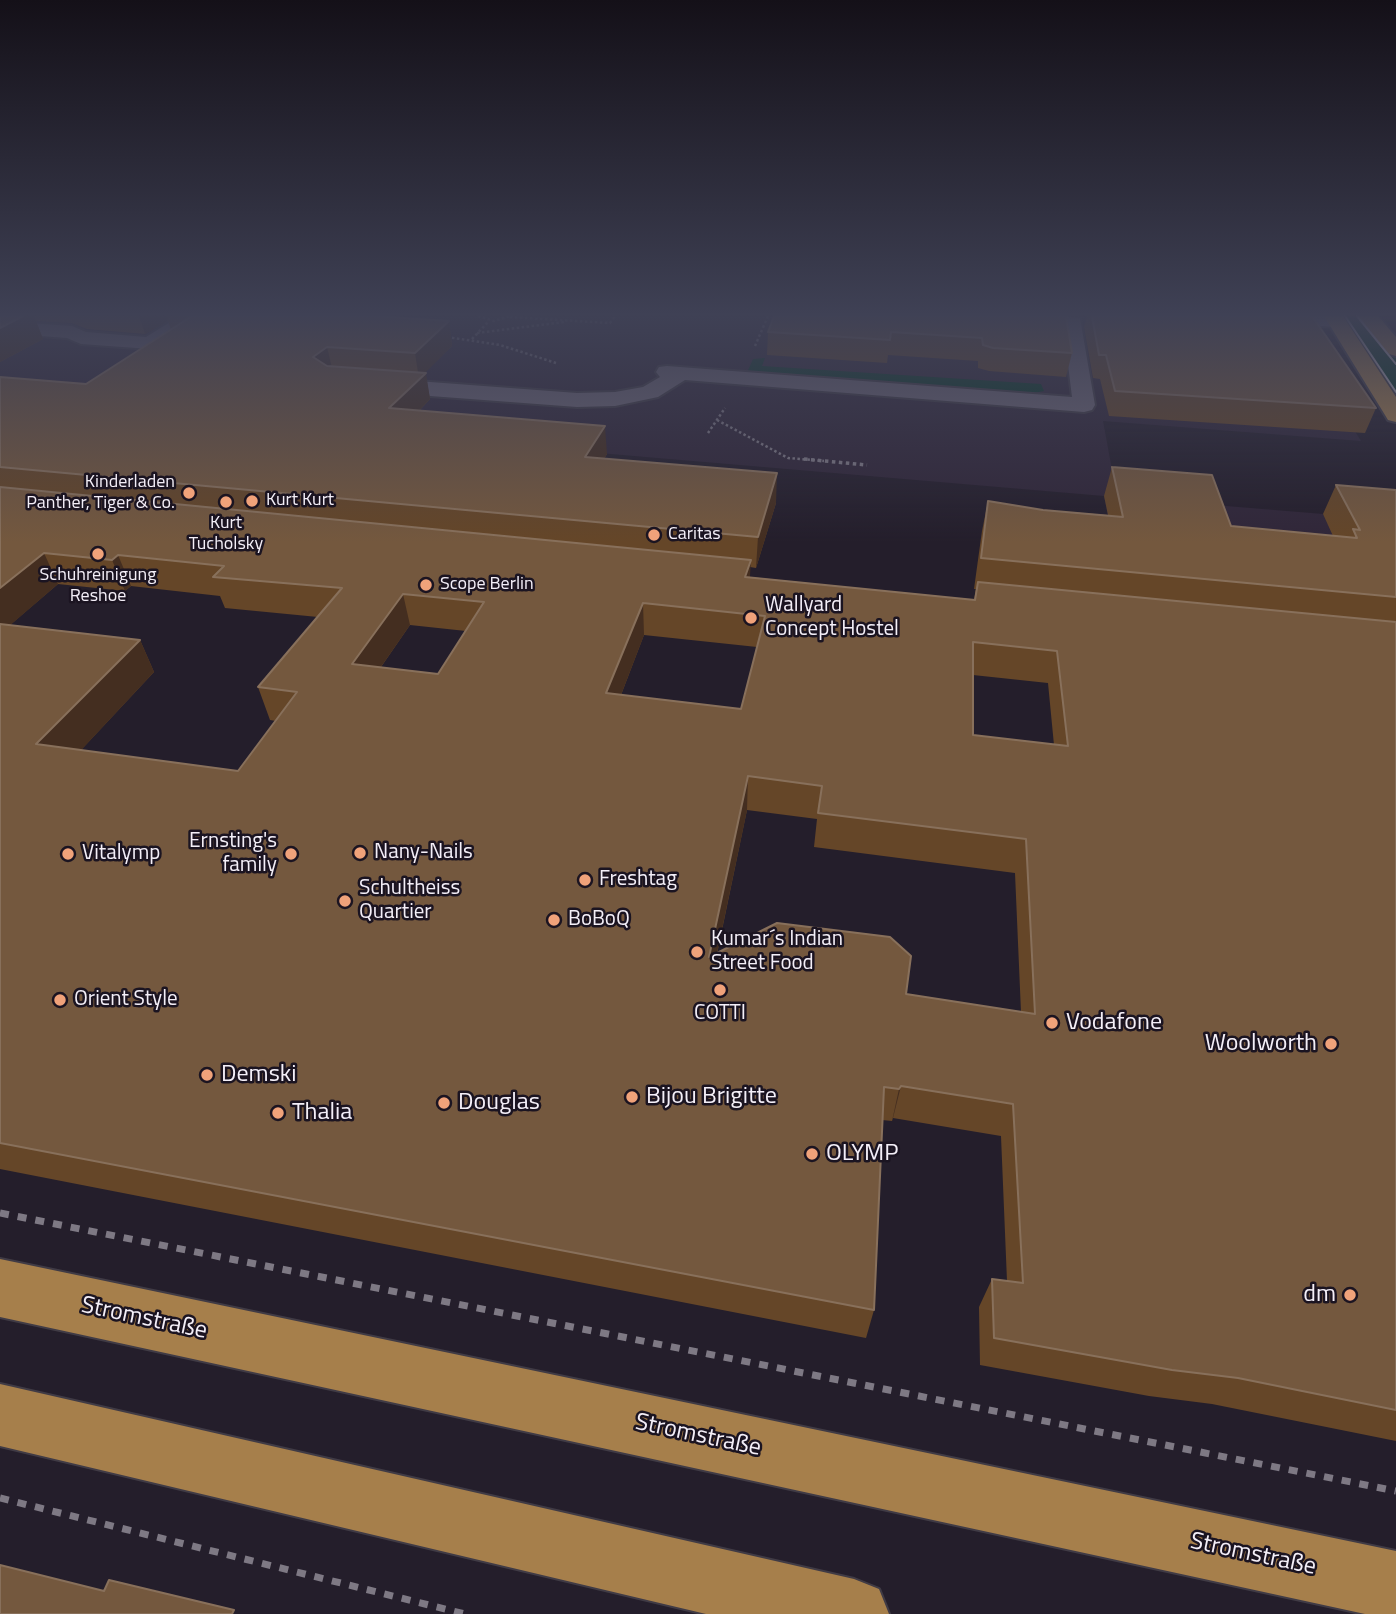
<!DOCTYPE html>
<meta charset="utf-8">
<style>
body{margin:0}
canvas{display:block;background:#241e2b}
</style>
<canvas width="1396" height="1614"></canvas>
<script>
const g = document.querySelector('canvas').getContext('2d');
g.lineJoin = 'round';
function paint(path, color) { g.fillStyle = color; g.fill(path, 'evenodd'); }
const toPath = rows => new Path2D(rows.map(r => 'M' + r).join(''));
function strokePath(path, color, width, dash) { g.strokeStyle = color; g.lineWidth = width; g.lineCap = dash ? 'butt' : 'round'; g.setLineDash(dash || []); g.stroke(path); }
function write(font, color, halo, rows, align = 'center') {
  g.font = font + ' "Titillium Web",sans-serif'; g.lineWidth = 5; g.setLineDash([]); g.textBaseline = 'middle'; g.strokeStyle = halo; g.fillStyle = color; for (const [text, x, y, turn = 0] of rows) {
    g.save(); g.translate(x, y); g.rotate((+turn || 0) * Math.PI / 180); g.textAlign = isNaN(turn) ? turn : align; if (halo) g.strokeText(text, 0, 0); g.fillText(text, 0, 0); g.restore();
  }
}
const built = toPath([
 [0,316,1283,316,1361,441,1103,421,1117,497,1323,514,1396,615,1110,526,1104,496,0,402]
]);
const green = toPath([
 [1339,316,1362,316,1396,357,1396,393,1389,392],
 [765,358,762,366,1041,384,1044,391,1028,394,746,375,753,359]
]);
const pathFar2 = toPath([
 [478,316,494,321,510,316],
 [510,317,610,323,615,316],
 [477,333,564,322],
 [447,337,500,345,556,363],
 [472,339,489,321],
 [755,346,768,316],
 [717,420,788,458,824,461],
 [708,433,725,408]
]);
const pathFar1 = toPath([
 [804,459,867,465]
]);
const path = toPath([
 [0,1213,1396,1491],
 [0,1498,465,1614]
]);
const minor = toPath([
 [180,316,203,316,150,349,81,344,67,338,0,333,0,321,72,326,86,332,146,337,180,316],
 [1062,316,1080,318,1095,405,1092,410,1084,412,685,380,658,397,615,406,577,407,377,392,366,385,377,378,577,393,615,392,643,387,660,377,656,372,659,367,667,366,1072,397,1062,316],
 [1251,316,1341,316,1346,321,1336,327,1260,322,1251,316]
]);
const major = toPath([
 [1324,316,1343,316,1396,397,1396,422,1388,420,1385,415,1324,316],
 [1358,316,1378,316,1396,337,1396,356,1389,354,1358,316],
 [0,1259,1396,1551,1396,1614,1365,1614,0,1317,0,1259],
 [0,1384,854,1579,879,1589,889,1614,706,1614,0,1446,0,1384]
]);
const tram = toPath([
 [1345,316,1396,392],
 [1357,316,1396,364]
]);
const wall = toPath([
 [0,316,375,316,449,321,452,346,425,372,430,399,419,411,607,454,604,459,776,503,756,568,750,567,750,577,974,600,976,589,974,589,982,531,988,501,1043,510,1108,515,1104,496,1112,467,1231,526,1333,536,1323,514,1336,485,1396,490,1396,1441,1212,1404,1149,1396,980,1365,979,1307,992,1279,1007,1281,1001,1136,893,1118,892,1121,882,1120,874,1310,866,1338,0,1169,0,377,86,384,171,330,168,321,145,334,87,329,72,323,36,321,43,339,0,362],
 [58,584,125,591,131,586,220,596,225,608,318,617,258,687,270,720,276,721,238,771,81,750,154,672,140,640,10,625],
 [410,625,466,631,438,674,381,667],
 [644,635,757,647,741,709,621,695],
 [973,675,1048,683,1054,745,973,735],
 [747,810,817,819,814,847,1015,873,1021,1012,906,994,717,954],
 [1066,316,1072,353,1066,377,989,371,978,368,978,361,888,355,887,363,767,355,768,332],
 [1087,316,1312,316,1376,408,1365,433,1109,416,1100,379,1093,378,1084,327]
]);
const shadedWall = toPath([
 [23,316,34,316,43,339,0,362,0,328],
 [139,316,167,316,168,321,145,334],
 [449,321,452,346,419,379,415,353],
 [327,347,333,372,313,357],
 [426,373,430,399,395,436,389,408],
 [605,426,607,454,588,486,585,457],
 [777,473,776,503,756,568,758,537],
 [44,553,58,584,0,634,0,588],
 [118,555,131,586,125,591,112,560],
 [751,560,749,591,745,577],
 [403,594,410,625,360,697,352,664],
 [643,603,644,635,609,726,606,693],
 [140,640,154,672,55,778,36,744],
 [748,776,747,810,709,991,709,957],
 [901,1086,893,1118,892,1121,899,1089]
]);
const building = toPath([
 [0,316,23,316,0,328,0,316],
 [192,316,375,316,449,321,415,353,327,347,313,357,327,366,426,373,389,408,605,426,585,457,777,473,758,537,0,467,0,377,86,384,192,316],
 [774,316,1066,316,1072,353,993,348,983,345,982,338,891,332,890,340,768,332,774,316],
 [1092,316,1312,316,1376,408,1115,391,1106,355,1099,355,1092,316],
 [1112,467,1212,475,1231,526,1357,538,1353,529,1360,530,1336,485,1396,490,1396,597,981,558,988,501,1043,510,1123,517,1112,467],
 [0,487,751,560,745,577,975,600,978,582,1396,622,1396,1410,1238,1378,1172,1370,994,1338,992,1279,1023,1283,1013,1104,901,1086,899,1089,884,1087,874,1310,0,1143,0,624,140,640,36,744,238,771,297,692,258,687,342,588,213,577,224,566,118,555,112,560,44,553,0,588,0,487],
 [403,594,484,602,438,674,352,664,403,594],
 [643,603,765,616,741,709,606,693,643,603],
 [973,642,1057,651,1068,746,973,735,973,642],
 [748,776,822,786,818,813,1026,839,1035,1014,906,994,911,956,890,937,777,923,709,957,748,776],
 [0,1565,104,1591,109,1580,234,1610,232,1614,0,1614,0,1565]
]);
const markers = [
 [189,493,7,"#f0a27a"],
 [252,501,7,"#f0a27a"],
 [226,502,7,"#f0a27a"],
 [654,535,7,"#f0a27a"],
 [98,554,7,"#f0a27a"],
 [426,585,7,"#f0a27a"],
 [751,618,7,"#f0a27a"],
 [360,853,7,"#f0a27a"],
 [68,854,7,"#f0a27a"],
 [291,854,7,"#f0a27a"],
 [585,880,7,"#f0a27a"],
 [345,901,7,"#f0a27a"],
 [554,920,7,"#f0a27a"],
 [697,952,7,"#f0a27a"],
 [720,990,7,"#f0a27a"],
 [60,1000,7,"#f0a27a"],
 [1052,1023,7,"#f0a27a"],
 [1331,1044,7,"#f0a27a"],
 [207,1075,7,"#f0a27a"],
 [632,1097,7,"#f0a27a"],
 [444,1103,7,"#f0a27a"],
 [278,1113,7,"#f0a27a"],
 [812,1154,7,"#f0a27a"],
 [1350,1295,7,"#f0a27a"]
];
const farPoinames = [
 ["Kinderladen",175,483,"right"],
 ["Panther, Tiger & Co.",175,504,"right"],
 ["Kurt Kurt",266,501],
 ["Kurt",226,524,"center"],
 ["Tucholsky",226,545,"center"],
 ["Caritas",668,535],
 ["Schuhreinigung",98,576,"center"],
 ["Reshoe",98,597,"center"],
 ["Scope Berlin",440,585]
];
const poiNames = [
 ["Wallyard",765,606],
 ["Concept Hostel",765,630],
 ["Ernsting's",277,842,"right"],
 ["family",277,866,"right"],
 ["Nany-Nails",374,853],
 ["Vitalymp",82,854],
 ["Freshtag",599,880],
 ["Schultheiss",359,889],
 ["Quartier",359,913],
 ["BoBoQ",568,920],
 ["Kumar´s Indian",711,940],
 ["Street Food",711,964],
 ["Orient Style",74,1000],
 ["COTTI",720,1014,"center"]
];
const nearPoinames = [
 ["Vodafone",1066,1023],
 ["Woolworth",1317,1044,"right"],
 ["Demski",221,1075],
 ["Bijou Brigitte",646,1097],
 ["Douglas",458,1103],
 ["Thalia",292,1113],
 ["OLYMP",826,1154],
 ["dm",1336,1295,"right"]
];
const nearStreetnames = [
 ["Stromstraße",144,1319,12],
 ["Stromstraße",698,1436,12],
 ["Stromstraße",1253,1555,12]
];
paint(built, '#302638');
paint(green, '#013723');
strokePath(minor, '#403b45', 4);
strokePath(major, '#403b45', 4);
strokePath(pathFar2, '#7e7984', 2.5, [2.5, 2.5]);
strokePath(pathFar1, '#7e7984', 3.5, [3.5, 3.5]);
strokePath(path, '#7e7984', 7, [9, 9]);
paint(minor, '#706978');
paint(major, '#a67f4b');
strokePath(tram, '#bfbac4', 2);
paint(wall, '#654628');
paint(shadedWall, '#442e20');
paint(building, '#74583e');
strokePath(building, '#88705b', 2);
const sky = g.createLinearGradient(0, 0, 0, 542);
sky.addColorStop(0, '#141018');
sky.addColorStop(0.58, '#3f4155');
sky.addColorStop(1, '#3f415500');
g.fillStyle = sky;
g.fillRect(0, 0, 1396, 542);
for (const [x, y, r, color] of markers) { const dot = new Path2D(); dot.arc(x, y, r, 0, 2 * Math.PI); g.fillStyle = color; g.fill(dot); strokePath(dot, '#1b1421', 2.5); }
write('18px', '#f4eff8', '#1b1421', farPoinames, 'left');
write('21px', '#f4eff8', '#1b1421', poiNames, 'left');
write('24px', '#f4eff8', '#1b1421', nearPoinames, 'left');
write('24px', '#f4eff8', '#1b1421', nearStreetnames);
</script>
